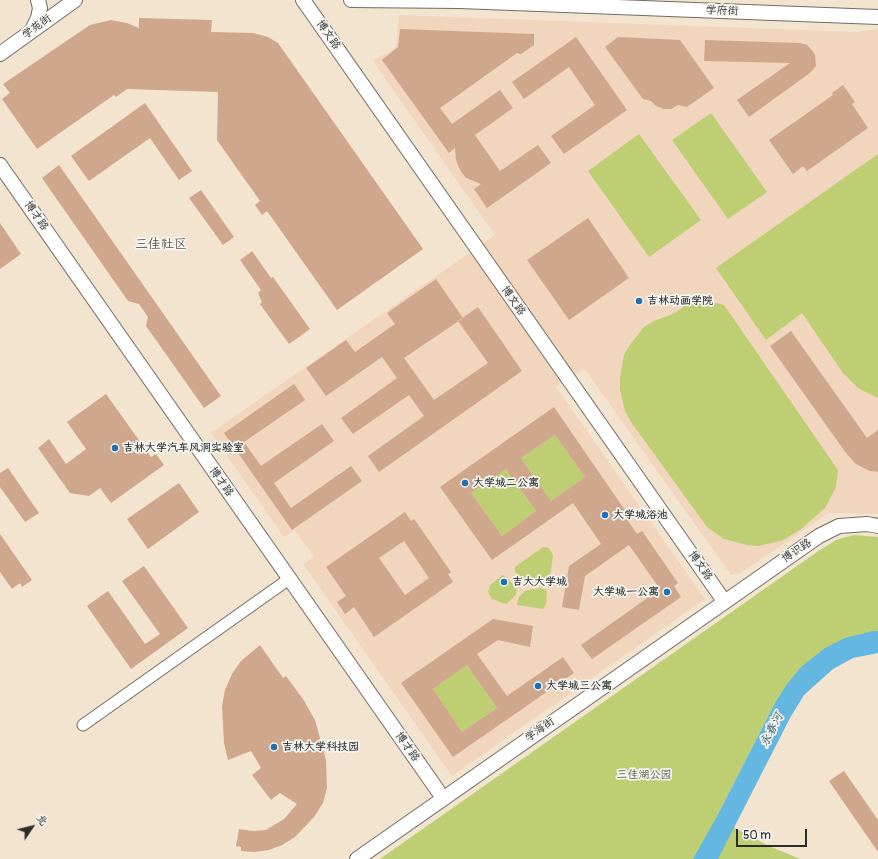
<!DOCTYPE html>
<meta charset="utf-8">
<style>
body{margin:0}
#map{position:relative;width:878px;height:859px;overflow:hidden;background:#f3e4cf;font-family:Pangolin,"LXGW WenKai TC",sans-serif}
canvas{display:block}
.north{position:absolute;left:12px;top:807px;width:40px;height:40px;-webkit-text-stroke:3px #f6f6f2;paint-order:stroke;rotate:55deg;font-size:11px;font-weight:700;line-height:16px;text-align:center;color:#2b2b2b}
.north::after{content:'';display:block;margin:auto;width:14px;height:18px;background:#2b2b2b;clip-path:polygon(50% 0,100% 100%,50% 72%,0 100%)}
.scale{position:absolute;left:736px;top:829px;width:71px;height:18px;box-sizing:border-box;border:2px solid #2b2b2b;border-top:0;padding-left:5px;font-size:12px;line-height:14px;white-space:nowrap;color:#2b2b2b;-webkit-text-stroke:3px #f6f6f2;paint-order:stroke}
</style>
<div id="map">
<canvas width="878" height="859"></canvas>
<div class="north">北</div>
<div class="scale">50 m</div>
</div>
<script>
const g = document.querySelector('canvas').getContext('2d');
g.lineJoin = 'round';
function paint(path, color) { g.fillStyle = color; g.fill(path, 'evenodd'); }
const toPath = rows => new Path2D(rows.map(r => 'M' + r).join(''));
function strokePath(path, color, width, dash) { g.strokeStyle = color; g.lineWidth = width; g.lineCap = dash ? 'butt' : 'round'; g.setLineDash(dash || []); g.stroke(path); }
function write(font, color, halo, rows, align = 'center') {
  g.font = font + ' Pangolin,"LXGW WenKai TC",sans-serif'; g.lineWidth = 3.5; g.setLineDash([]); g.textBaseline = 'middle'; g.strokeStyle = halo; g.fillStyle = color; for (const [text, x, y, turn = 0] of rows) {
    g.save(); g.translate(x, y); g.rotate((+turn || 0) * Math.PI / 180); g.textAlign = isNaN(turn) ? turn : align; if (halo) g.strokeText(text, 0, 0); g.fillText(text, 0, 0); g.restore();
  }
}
const built = toPath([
 [399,15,857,32,878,29,878,514,829,513,739,574,731,575,584,368,556,387,705,599,452,776,303,564,314,557,295,530,284,537,211,433,495,235,373,61,396,47]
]);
const green = toPath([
 [711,113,767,192,728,219,672,140],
 [639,134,701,220,649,257,588,171],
 [878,154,878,398,858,388,843,373,802,313,766,340,716,268],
 [699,301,711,302,724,305,838,470,836,487,825,508,800,530,781,541,758,546,747,545,724,539,707,527,631,422,625,411,620,389,620,377,624,355,630,345,644,327,654,321,675,313,689,303],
 [555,435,585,477,551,501,521,458],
 [506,469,536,511,502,536,471,493],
 [854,535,878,537,878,631,873,631,775,703,716,818,769,846,800,859,380,859,817,552,836,540],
 [543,547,549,548,553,555,550,577,532,582,519,576,515,572,515,567],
 [503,575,516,587,517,592,514,597,506,604,492,599,488,592,490,585],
 [541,588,547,591,546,604,543,609,517,605,519,597,524,592,528,590],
 [467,665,497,708,462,732,433,689]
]);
const water = toPath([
 [873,631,878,631,878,653,853,658,833,669,804,695,790,718,718,859,693,859,716,818,775,703,787,684,801,667,825,648,845,638]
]);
const building = toPath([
 [139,18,212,20,211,32,253,33,268,37,278,43,423,249,337,310,267,211,262,215,255,205,260,201,217,140,218,92,127,89,116,97,114,95,37,149,2,99,10,93,3,84,90,25,111,20,127,23,139,28],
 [400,29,534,34,534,45,521,54,517,53,440,108,452,124,500,90,513,108,475,135,500,171,538,145,551,163,487,208,474,189,481,184,466,178,460,170,456,160,455,148,449,153,382,60,398,47],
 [576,37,627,110,564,154,551,136,595,105,569,67,524,99,512,82],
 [618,37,680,40,714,88,687,107,678,105,671,109,664,109,656,106,651,101,643,99,605,47],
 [705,40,800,43,807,45,812,50,815,55,816,66,810,73,749,117,737,100,790,63,704,61],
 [843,85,855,102,852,104,868,128,807,171,803,166,793,174,769,140,833,95,832,93],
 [145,103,192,171,179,180,150,138,89,181,71,156],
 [59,165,221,396,204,408,146,326,148,317,139,304,128,301,42,178],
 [201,190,234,237,223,245,189,198],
 [588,218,629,278,569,320,527,260],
 [0,223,21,254,0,269],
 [252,251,271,278,273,277,310,329,289,344,260,304,262,302,258,293,261,290,240,260],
 [436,279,463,318,404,358,434,400,488,363,458,321,478,307,522,371,379,472,368,456,424,416,409,395,353,434,341,418,397,378,382,357,326,396,306,368,346,340,355,352,395,324,387,313],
 [791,331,867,438,878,430,878,472,870,471,856,464,846,453,770,346],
 [294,384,305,400,244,442,261,466,322,424,334,441,274,483,291,508,351,466,362,481,292,530,224,433],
 [106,394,151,457,156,454,164,465,111,503,100,488,89,496,70,493,38,448,49,439,66,464,86,449,67,422],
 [554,407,631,519,628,521,637,534,642,531,678,583,674,586,681,597,592,659,581,645,660,589,629,545,585,576,579,610,562,607,569,566,601,544,573,503,492,560,440,487],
 [555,435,585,477,551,501,521,458],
 [506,469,536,511,502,536,471,493],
 [8,468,39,513,25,522,0,487,0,473],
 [179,483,199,512,148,549,127,519],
 [405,512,411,521,414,519,451,572,448,574,453,582,374,637,354,607,345,614,337,602,346,596,326,567],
 [404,541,429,578,405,595,379,558],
 [0,534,32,580,22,587,20,583,12,589,0,572],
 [144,566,188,628,131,669,87,606,108,591,145,644,160,634,122,581],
 [493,619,533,626,530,647,498,640,477,654,507,696,563,657,574,673,453,757,401,683],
 [467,665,497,708,462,732,433,689],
 [260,645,283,678,286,676,303,699,315,720,326,760,327,788,323,803,314,817,295,837,282,845,269,850,254,852,241,851,241,847,236,846,239,829,253,831,266,830,284,819,297,804,280,793,271,800,252,775,261,768,251,751,228,760,224,743,222,706,225,690,232,674,241,661],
 [844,771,878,820,878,852,829,781]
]);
const minor = toPath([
 [83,725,289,579]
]);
const tertiary = toPath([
 [303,0,724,601],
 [351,0,460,1,878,17],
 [32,30,38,18,40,8,38,0],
 [0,54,75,0],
 [0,165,443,798],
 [357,859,819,536,839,526,867,524,878,526]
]);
const markers = [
 [639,301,4,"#1f6fb2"],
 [115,448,4,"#1f6fb2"],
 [465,483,4,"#1f6fb2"],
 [605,515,4,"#1f6fb2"],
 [504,582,4,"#1f6fb2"],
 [667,592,4,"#1f6fb2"],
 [538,686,4,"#1f6fb2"],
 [274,747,4,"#1f6fb2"]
];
const streetNames = [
 ["学府街",722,11,2],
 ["学苑街",37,27,-36],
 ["博文路",328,35,55],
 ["博才路",36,216,55],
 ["博文路",513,301,55],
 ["博才路",221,482,55],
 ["博识路",797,551,-34],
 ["博文路",700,566,55],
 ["学海街",540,730,-35],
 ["博才路",407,747,55]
];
const poiNames = [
 ["吉林动画学院",647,301],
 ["吉林大学汽车风洞实验室",123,448],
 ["大学城二公寓",473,483],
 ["大学城浴池",613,515],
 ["吉大大学城",512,582],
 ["大学城一公寓",659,592,"right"],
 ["大学城三公寓",546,686],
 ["吉林大学科技园",282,747]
];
const parkNames = [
 ["三佳湖公园",644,775]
];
const waterNames = [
 ["永春河",772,730,-63]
];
const quarterNames = [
 ["三佳社区",161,245]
];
paint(built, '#f1d5bd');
paint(green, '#bdcf72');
paint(water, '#64b7e0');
paint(building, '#cfa78c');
strokePath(minor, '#716c64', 13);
strokePath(tertiary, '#716c64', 16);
strokePath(minor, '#fff', 11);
strokePath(tertiary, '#fff', 14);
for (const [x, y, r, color] of markers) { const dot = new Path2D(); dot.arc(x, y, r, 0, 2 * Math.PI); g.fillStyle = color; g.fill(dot); strokePath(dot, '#f6f6f2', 1.5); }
write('11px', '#2b2b2b', '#f6f6f2', streetNames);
write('bold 11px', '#2b2b2b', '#f6f6f2', poiNames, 'left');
write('11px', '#50543d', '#f6f6f2', parkNames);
write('italic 12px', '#3f5c6a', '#f6f6f2', waterNames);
write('13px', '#64564d', '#f6f6f2', quarterNames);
</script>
